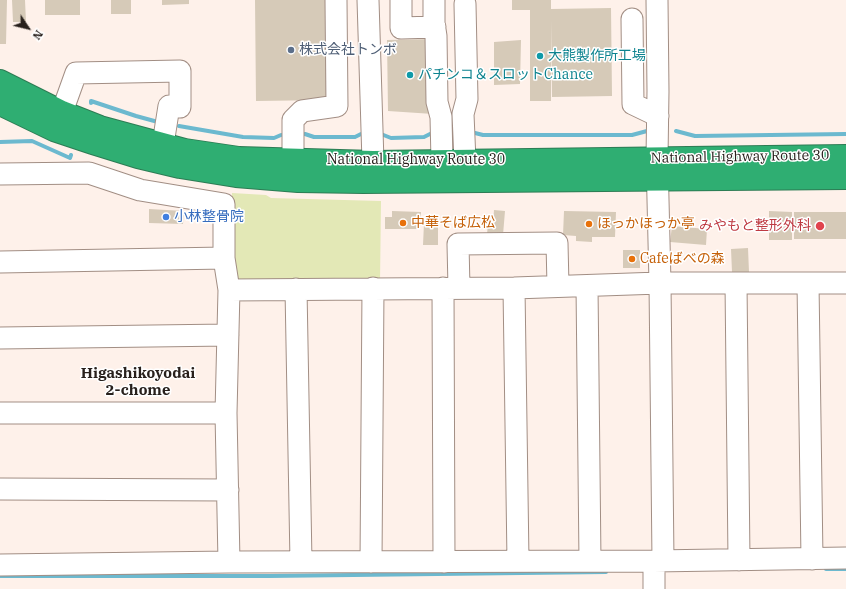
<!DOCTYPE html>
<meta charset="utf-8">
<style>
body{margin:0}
#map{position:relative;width:846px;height:589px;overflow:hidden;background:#fef1ea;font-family:"IBM Plex Serif",serif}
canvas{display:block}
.north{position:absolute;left:8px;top:8px;width:40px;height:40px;-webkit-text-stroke:3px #fff;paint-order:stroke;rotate:125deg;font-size:11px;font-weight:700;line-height:16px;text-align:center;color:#28201c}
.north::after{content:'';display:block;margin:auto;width:14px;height:18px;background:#28201c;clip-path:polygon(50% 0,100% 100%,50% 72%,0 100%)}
</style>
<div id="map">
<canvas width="846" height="589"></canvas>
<div class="north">N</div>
</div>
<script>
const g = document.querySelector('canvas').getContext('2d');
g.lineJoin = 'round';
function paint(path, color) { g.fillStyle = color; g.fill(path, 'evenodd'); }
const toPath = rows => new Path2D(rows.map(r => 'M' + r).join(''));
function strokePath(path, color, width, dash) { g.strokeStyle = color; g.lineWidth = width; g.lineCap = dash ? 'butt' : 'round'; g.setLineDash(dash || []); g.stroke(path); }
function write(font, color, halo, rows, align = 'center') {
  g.font = font + ' "IBM Plex Serif","Noto Sans JP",serif'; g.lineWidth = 3; g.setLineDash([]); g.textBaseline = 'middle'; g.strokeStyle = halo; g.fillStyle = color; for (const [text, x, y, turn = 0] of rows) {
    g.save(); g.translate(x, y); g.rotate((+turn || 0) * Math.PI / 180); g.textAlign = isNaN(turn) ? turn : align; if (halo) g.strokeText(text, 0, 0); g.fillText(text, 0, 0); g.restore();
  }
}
const green = toPath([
 [232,193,266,195,271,198,381,201,380,283,235,284,229,246]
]);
const stream = toPath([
 [91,103,91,101,136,116,158,122],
 [179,126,243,137,274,138,281,135],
 [676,131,695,136,846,134],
 [475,133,483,135,632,135,647,131],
 [305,134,314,137,355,137,361,134],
 [381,134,391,138,424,137,432,133],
 [0,142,32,141,70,158,71,155],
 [826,569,846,569],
 [0,576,269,576,606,572]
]);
const building = toPath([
 [0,0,7,0,6,44,0,44],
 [12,0,25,0,26,22,13,22],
 [45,0,80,0,80,15,45,15],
 [111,0,131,0,131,14,111,14],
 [162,0,189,0,189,4,162,5],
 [255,0,327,0,327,100,256,101],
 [512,0,551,0,551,9,611,8,612,96,552,97,551,20,551,101,530,101,530,10,512,10],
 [433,39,433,114,388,111,387,40],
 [521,40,520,84,494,85,494,42],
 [149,209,184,211,183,224,149,223],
 [494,210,505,211,503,235,487,234,488,224,493,224],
 [392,211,421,212,420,229,385,229,385,217,392,217],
 [564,211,616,212,615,237,592,237,592,242,576,241,576,236,563,235],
 [769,211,792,212,792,240,769,240],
 [794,212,846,212,846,239,794,239],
 [424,223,438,224,438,245,423,245],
 [672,226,707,229,706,245,670,242],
 [748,248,749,272,732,272,731,249],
 [623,250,640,250,640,268,623,268]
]);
const minor = toPath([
 [368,0,373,162],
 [401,0,401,28,435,27],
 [434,0,434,23,436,36,437,102,441,117,442,161],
 [657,0,658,91,657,158,660,283,663,561],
 [632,19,633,104,658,116],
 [62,112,76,73,180,71,180,107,169,106,163,144],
 [293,160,293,120,302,111,337,106,336,0],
 [465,161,463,114,467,99,465,4],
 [0,174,89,173,140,190,224,204,224,258,229,290,226,413,229,562],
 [0,262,224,258],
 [736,283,739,560],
 [808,283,812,559],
 [587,286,590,561],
 [443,288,444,562],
 [459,288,458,244,557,243,558,286],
 [514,288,518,561],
 [296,289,301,562],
 [229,290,514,288,660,283,846,283],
 [0,338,228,335],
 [0,413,226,413],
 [0,489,228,490],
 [371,562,373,288],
 [0,565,229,562,654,561,846,558],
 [654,589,654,561]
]);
const highway = toPath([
 [0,81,62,112,100,127,185,150,239,158,373,162,846,156],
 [0,104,54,130,93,143,138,157,180,167,236,176,298,181,363,182,846,178]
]);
const markers = [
 [291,50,4,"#5c6f8a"],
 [540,56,4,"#0f9aa8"],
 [410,75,4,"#0f9aa8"],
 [166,217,4,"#3f7fe0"],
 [403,223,4,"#e8710a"],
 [589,224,4,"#e8710a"],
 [820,226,5,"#e0444e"],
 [632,259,4,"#e8710a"]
];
const serviceNames = [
 ["株式会社トンボ",299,50]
];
const cultureNames = [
 ["大熊製作所工場",548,56],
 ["パチンコ＆スロットChance",418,75]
];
const streetNames = [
 ["National Highway Route 30",740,157,-1],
 ["National Highway Route 30",416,160]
];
const shopNames = [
 ["小林整骨院",174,217]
];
const foodNames = [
 ["中華そば広松",411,223],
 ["ほっかほっか亭",597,224],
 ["Cafeばべの森",640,259]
];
const healthNames = [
 ["みやもと整形外科",811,226]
];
const neighbourhoodNames = [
 ["Higashikoyodai",138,374],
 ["2-chome",138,391]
];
paint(green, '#e3e8b6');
strokePath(stream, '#6cb9cf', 4);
paint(building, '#d6cab8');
strokePath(minor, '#a28e84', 23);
strokePath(highway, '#2d7c54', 24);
strokePath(minor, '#fff', 21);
strokePath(highway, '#2fae72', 22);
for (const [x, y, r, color] of markers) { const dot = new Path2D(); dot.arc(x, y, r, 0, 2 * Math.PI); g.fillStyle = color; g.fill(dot); strokePath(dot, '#fff', 1.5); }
write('14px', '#4e5e75', '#fff', serviceNames, 'left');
write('14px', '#0d838f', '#fff', cultureNames, 'left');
write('14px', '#28201c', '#fff', streetNames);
write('14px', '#366cbe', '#fff', shopNames, 'left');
write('14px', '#c56008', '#fff', foodNames, 'left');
write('14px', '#be3a42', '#fff', healthNames, 'right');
write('bold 15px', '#28201c', '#fff', neighbourhoodNames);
</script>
